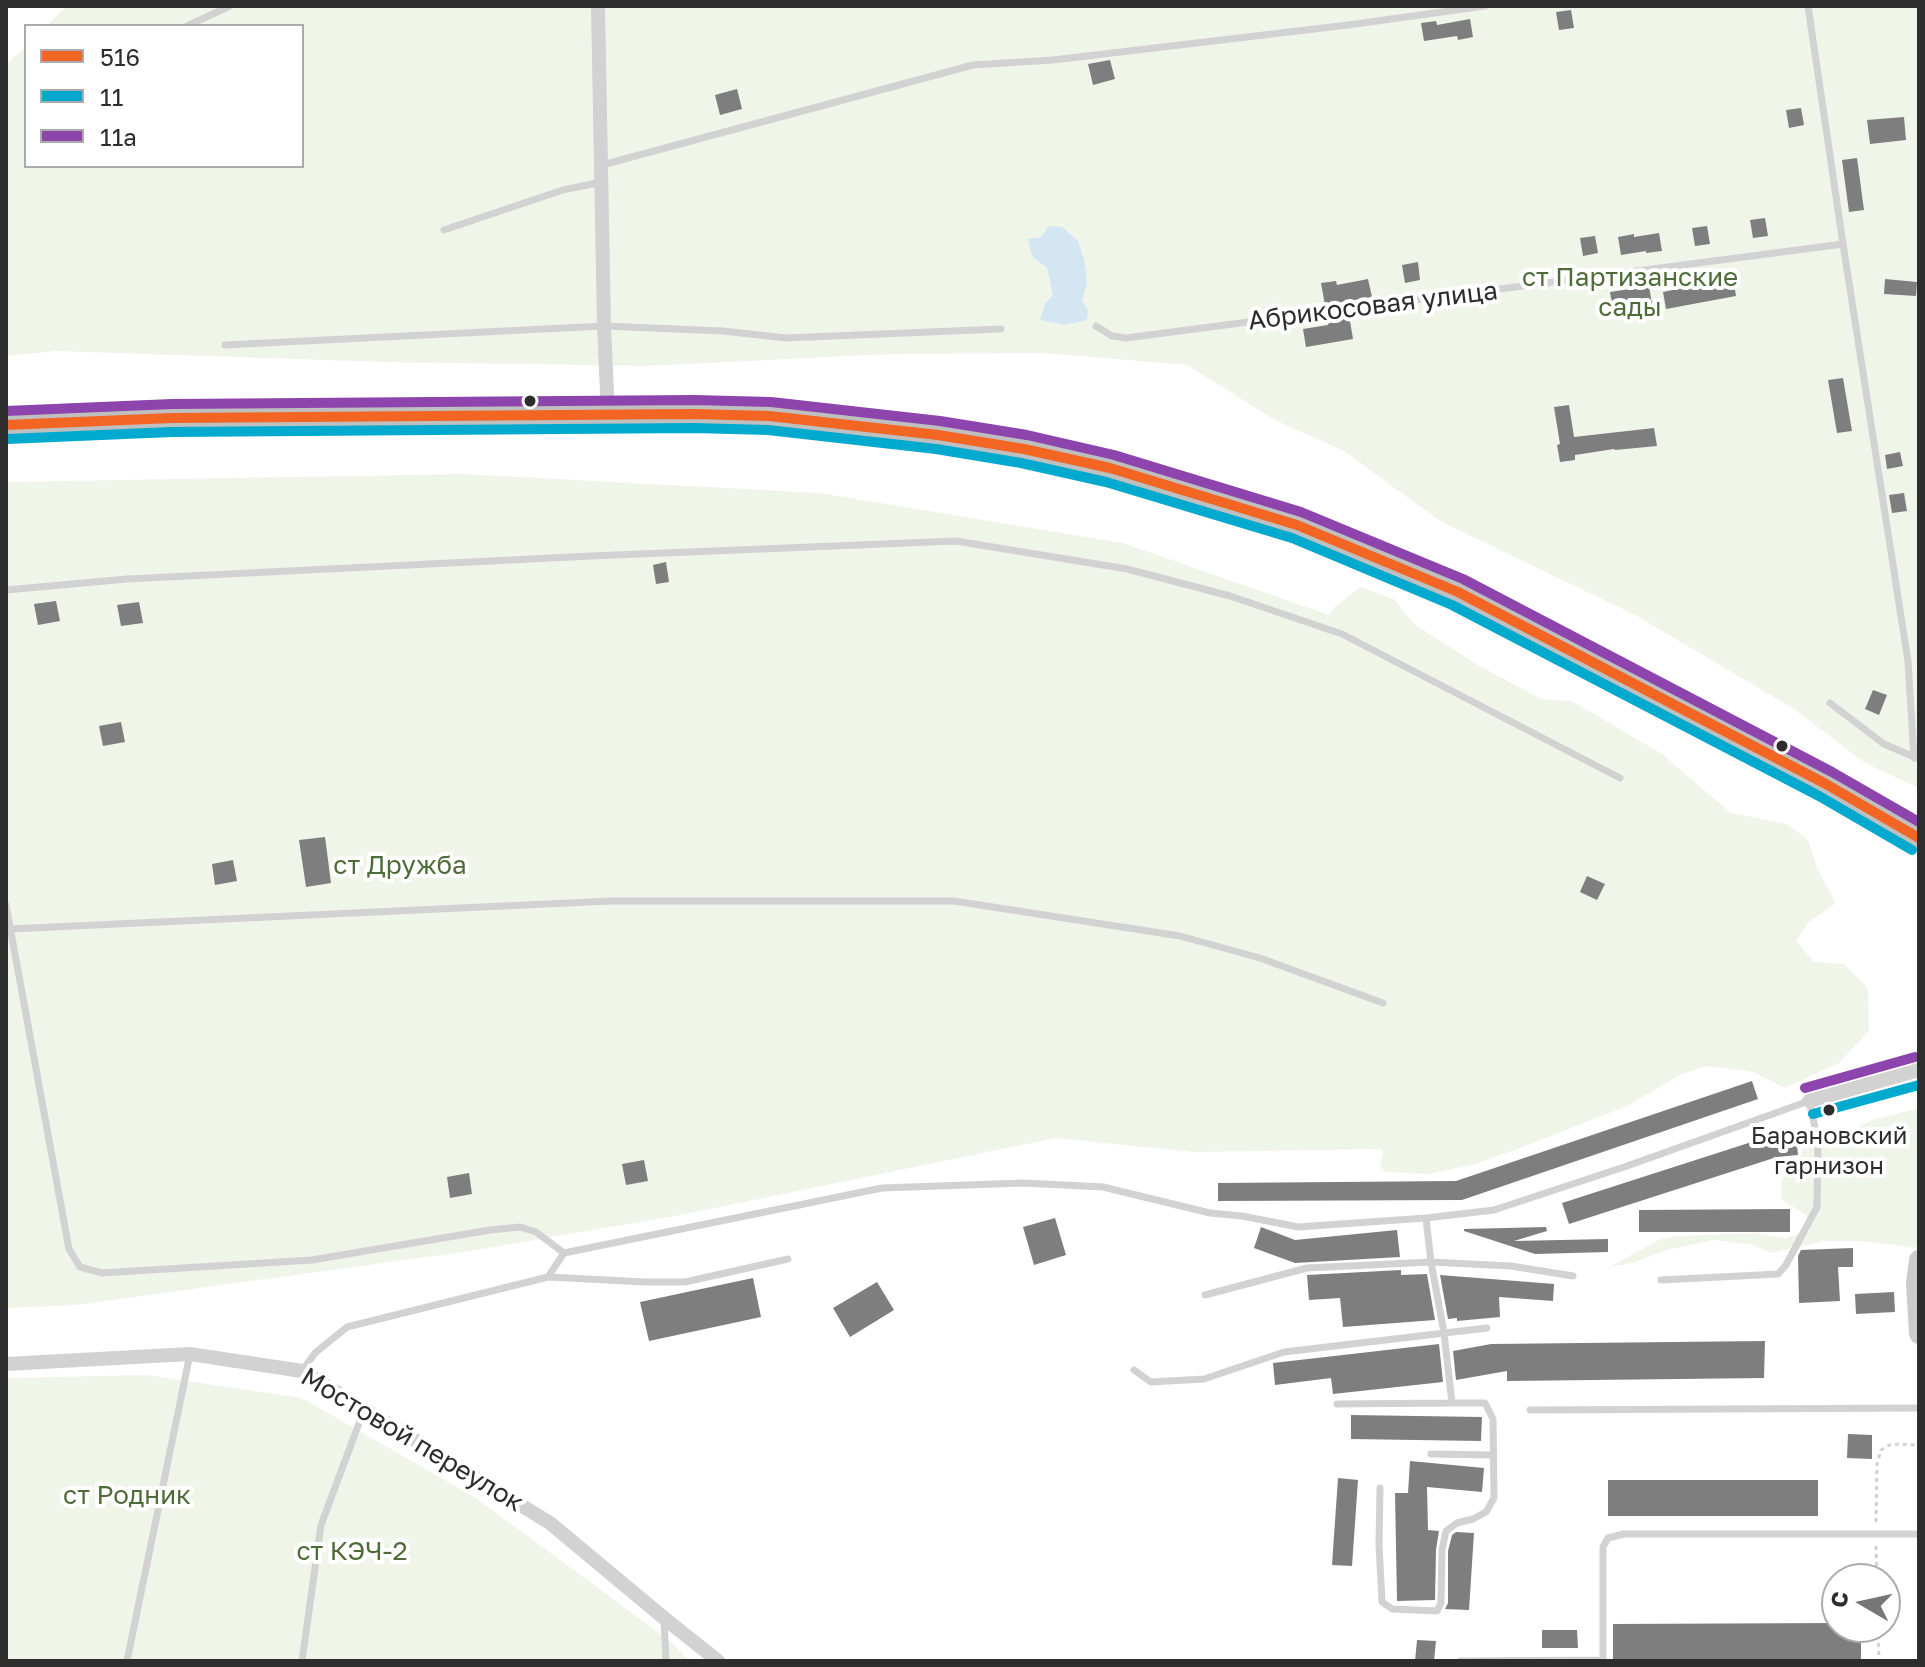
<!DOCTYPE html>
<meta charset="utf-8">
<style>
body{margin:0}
#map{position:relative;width:1925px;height:1667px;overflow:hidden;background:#fff;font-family:"Golos Text",sans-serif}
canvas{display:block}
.frame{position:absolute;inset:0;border:8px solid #2d2d2d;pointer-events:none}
.legend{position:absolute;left:24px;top:24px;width:280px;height:144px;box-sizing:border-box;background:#fff;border:2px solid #ababab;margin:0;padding:10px 14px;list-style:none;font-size:24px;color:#2d2d2d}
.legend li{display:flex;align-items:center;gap:16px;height:40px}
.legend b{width:40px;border:2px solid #ababab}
.north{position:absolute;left:1821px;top:1563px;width:80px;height:80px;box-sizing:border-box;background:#fff;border:2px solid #ababab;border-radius:50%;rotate:279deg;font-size:22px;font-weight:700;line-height:32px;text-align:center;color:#2d2d2d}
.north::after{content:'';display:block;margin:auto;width:28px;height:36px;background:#767676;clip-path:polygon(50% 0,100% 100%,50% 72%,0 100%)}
</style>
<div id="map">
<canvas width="1925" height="1667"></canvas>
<div class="frame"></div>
<ul class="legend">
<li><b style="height:10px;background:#f26522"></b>516</li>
<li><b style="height:10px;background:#00a9ce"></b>11</li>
<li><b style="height:10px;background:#8e44ad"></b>11а</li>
</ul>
<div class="north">С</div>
</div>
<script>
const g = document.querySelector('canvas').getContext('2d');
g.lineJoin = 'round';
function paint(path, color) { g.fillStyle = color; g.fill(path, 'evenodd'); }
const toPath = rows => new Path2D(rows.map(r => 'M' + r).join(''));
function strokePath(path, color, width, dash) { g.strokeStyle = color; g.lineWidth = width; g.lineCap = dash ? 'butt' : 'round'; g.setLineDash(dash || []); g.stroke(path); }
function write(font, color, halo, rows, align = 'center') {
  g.font = font + ' "Golos Text",sans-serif'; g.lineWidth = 8; g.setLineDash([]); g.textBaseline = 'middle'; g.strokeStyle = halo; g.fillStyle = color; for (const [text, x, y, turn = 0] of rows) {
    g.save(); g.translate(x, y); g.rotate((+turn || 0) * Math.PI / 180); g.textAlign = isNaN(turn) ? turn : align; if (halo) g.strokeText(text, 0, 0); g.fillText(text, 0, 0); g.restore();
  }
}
const green = toPath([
 [67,6,1919,6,1919,788,1865,763,1794,709,1637,616,1440,521,1344,451,1275,420,1187,365,1044,353,891,354,646,366,386,362,57,351,6,356,6,65,26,46,26,166,302,166,302,26,46,26],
 [463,474,820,493,1123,543,1329,615,1334,608,1360,587,1394,599,1414,624,1478,665,1541,699,1572,701,1662,754,1731,813,1787,824,1808,840,1817,868,1836,903,1809,922,1796,941,1814,962,1844,964,1868,988,1869,1031,1839,1063,1785,1088,1753,1072,1705,1066,1680,1075,1627,1106,1526,1146,1472,1165,1429,1174,1386,1172,1380,1167,1383,1153,1382,1149,1194,1152,1056,1138,686,1214,471,1251,76,1305,6,1308,6,482],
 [1919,1108,1919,1248,1859,1241,1825,1241,1771,1253,1753,1245,1714,1240,1667,1250,1632,1263,1609,1267,1661,1239,1678,1236,1755,1233,1785,1238,1810,1231,1806,1215,1781,1199,1781,1183,1788,1164,1799,1163,1803,1147,1845,1133,1872,1120],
 [147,1375,302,1398,476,1498,670,1641,689,1661,6,1661,6,1378]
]);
const water = toPath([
 [1048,226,1062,227,1078,241,1084,259,1087,283,1082,300,1088,311,1087,320,1065,325,1040,320,1045,304,1053,295,1047,268,1032,256,1028,239,1042,237]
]);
const building = toPath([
 [1571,10,1574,28,1559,30,1556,12],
 [1470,19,1473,37,1458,40,1457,36,1424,41,1421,23,1436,21,1437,25],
 [1110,60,1115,79,1093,85,1088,64],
 [737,89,742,109,720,115,715,95],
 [1801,108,1804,125,1789,128,1786,110],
 [1904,117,1906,140,1870,144,1867,120],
 [1857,158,1864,210,1849,212,1842,160],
 [1765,218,1768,236,1753,238,1750,220],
 [1707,226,1710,244,1695,246,1692,228],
 [1659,233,1662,251,1646,253,1646,251,1621,255,1618,237,1634,234,1634,237],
 [1595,236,1598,253,1583,256,1580,238],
 [1418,262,1420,280,1405,283,1402,265],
 [1733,278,1736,296,1666,309,1663,292],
 [1368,279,1372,297,1325,305,1321,283,1336,281,1337,285],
 [1885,279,1917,282,1916,296,1884,294],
 [1649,286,1652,304,1613,309,1610,292],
 [1349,315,1353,339,1306,347,1303,329,1328,325,1327,318],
 [1843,378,1852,431,1837,433,1828,380],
 [1569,405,1574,437,1654,428,1657,446,1615,450,1614,449,1575,455,1575,460,1560,462,1557,445,1560,444,1554,407],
 [1900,452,1903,466,1887,469,1885,455],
 [1904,493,1907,511,1892,513,1889,495],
 [666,562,669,582,656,584,653,565],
 [56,601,60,621,38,625,34,604],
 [139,602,143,623,121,626,117,605],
 [1873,690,1887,695,1879,715,1865,709],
 [121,722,125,742,103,746,99,726],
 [325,837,331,883,306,887,299,840],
 [233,860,237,881,215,885,212,864],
 [1587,876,1605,884,1597,900,1580,892],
 [1752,1081,1758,1099,1462,1200,1218,1201,1218,1183,1456,1181],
 [1796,1135,1798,1155,1777,1157,1569,1224,1562,1203,1764,1138],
 [644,1160,648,1181,626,1185,622,1164],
 [469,1173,472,1194,450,1198,447,1177],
 [1790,1209,1790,1232,1639,1232,1639,1210],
 [1055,1218,1066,1255,1034,1265,1023,1227],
 [1261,1227,1295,1240,1397,1230,1400,1257,1295,1263,1254,1248],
 [1546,1227,1547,1231,1514,1241,1608,1239,1608,1252,1535,1254,1464,1231,1464,1229],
 [1853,1248,1853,1267,1838,1267,1840,1301,1799,1303,1798,1256,1801,1250],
 [1401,1270,1401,1275,1427,1274,1435,1320,1343,1327,1340,1298,1309,1300,1307,1275],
 [1440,1275,1554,1284,1553,1301,1499,1297,1500,1317,1457,1321,1457,1318,1448,1319],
 [753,1278,761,1317,649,1341,640,1302],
 [877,1282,894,1310,850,1337,833,1308],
 [1894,1292,1895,1312,1856,1314,1855,1294],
 [1765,1341,1764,1378,1507,1381,1507,1371,1456,1380,1453,1351,1491,1344],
 [1439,1344,1443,1382,1333,1394,1331,1378,1275,1385,1273,1363],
 [1351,1415,1482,1417,1481,1441,1351,1439],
 [1848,1434,1872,1435,1872,1459,1847,1458],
 [1410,1461,1484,1468,1482,1492,1427,1487,1428,1530,1439,1531,1436,1550,1435,1600,1397,1601,1395,1493,1408,1493],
 [1338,1478,1358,1480,1352,1566,1332,1565],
 [1608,1480,1818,1480,1818,1516,1608,1516],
 [1456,1532,1474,1533,1469,1610,1445,1609,1448,1603,1448,1551,1452,1535],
 [1837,1623,1837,1627,1861,1627,1861,1660,1613,1661,1613,1624],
 [1542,1630,1577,1630,1578,1648,1542,1648],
 [1417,1640,1436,1641,1434,1661,1415,1661]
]);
const path = toPath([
 [1876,1522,1877,1464,1881,1450,1891,1444,1919,1445],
 [1876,1546,1877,1579],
 [1878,1627,1879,1661]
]);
const lane = toPath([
 [1808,6,1843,244,1908,661,1914,758],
 [187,26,230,6],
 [602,165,973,65,1053,60,1348,25,1485,6],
 [444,230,563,190,602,182],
 [1096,326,1112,336,1126,338,1843,244],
 [225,345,604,326,723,331,786,338,1001,329],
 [6,590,127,579,591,556,956,541,1127,569,1230,596,1342,634,1620,778],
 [1830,703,1884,744,1919,759],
 [6,905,69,1249,80,1267,102,1273,312,1260,490,1230,520,1227,536,1232,564,1253],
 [10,929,611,901,954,901,1180,936,1260,958,1383,1003],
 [548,1277,645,1282,685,1282,788,1259],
 [1205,1295,1307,1268,1431,1262,1511,1266,1573,1276],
 [1134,1370,1151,1382,1204,1379,1284,1352,1487,1328],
 [302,1371,315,1353,347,1327,548,1277,564,1253,882,1188,1023,1183,1103,1187,1210,1213,1242,1216,1298,1227,1426,1218,1494,1210,1627,1166,1809,1101,1818,1140,1817,1207,1786,1265,1778,1274,1661,1280],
 [1337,1404,1452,1403],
 [1530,1410,1919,1408],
 [1431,1454,1493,1455],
 [1380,1488,1379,1544,1382,1602,1392,1609,1437,1611,1441,1603,1442,1550,1446,1531,1457,1523,1473,1519,1486,1512,1494,1498,1493,1419,1485,1403,1452,1403,1444,1333,1431,1262,1426,1218],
 [664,1621,666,1661],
 [127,1661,190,1354],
 [302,1661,321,1525,364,1410],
 [1460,1661,1603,1660],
 [1603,1661,1603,1547,1608,1538,1624,1534,1919,1534]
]);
const street = toPath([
 [598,6,604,326,608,415],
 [1809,1101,1919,1070],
 [6,1364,190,1354,302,1371,550,1523,664,1618,718,1661]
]);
const secondary = toPath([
 [1919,1260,1916,1283,1919,1334]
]);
const highway = toPath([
 [6,425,172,418,694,414,769,416,938,435,1024,449,1110,468,1297,525,1458,592,1826,784,1919,838]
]);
const bus1 = toPath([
 [6,425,172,418,694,414,769,416,938,435,1024,449,1110,468,1297,525,1458,592,1826,784,1919,838]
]);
const bus2 = toPath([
 [7,439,172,432,694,428,768,430,936,449,1021,463,1106,482,1292,538,1452,605,1819,796,1912,850],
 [1813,1114,1919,1085]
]);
const bus3 = toPath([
 [6,411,172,404,694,400,771,402,940,421,1027,435,1114,455,1301,512,1463,579,1832,772,1919,822],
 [1805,1088,1915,1057]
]);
const markers = [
 [530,401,7,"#2d2d2d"],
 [1782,746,7,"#2d2d2d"],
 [1829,1110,7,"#2d2d2d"]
];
const busNames = [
 ["Барановский",1829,1136],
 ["гарнизон",1829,1166]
];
const parkNames = [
 ["ст Партизанские",1630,278],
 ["сады",1630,308],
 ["ст Дружба",400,866],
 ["ст Родник",127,1496],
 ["ст КЭЧ-2",352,1552]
];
const streetNames = [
 ["Абрикосовая улица",1373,306,-7],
 ["Мостовой переулок",412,1440,31]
];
paint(green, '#f0f5ea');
paint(water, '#d5e6f3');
paint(building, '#7e7e7e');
strokePath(path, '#d2d2d2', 3, [4, 4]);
strokePath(lane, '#d2d2d2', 7);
strokePath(street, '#d2d2d2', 14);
strokePath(secondary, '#cbcbcb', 20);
strokePath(highway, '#bfbfbf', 26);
strokePath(bus1, '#f26522', 10);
strokePath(bus2, '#00a9ce', 10);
strokePath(bus3, '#8e44ad', 10);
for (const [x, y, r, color] of markers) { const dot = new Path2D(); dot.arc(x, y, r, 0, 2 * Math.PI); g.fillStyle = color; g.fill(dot); strokePath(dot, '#fff', 3); }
write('24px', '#2d2d2d', '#fff', busNames);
write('26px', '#4e6c37', '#fff', parkNames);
write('26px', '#2d2d2d', '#fff', streetNames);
</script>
